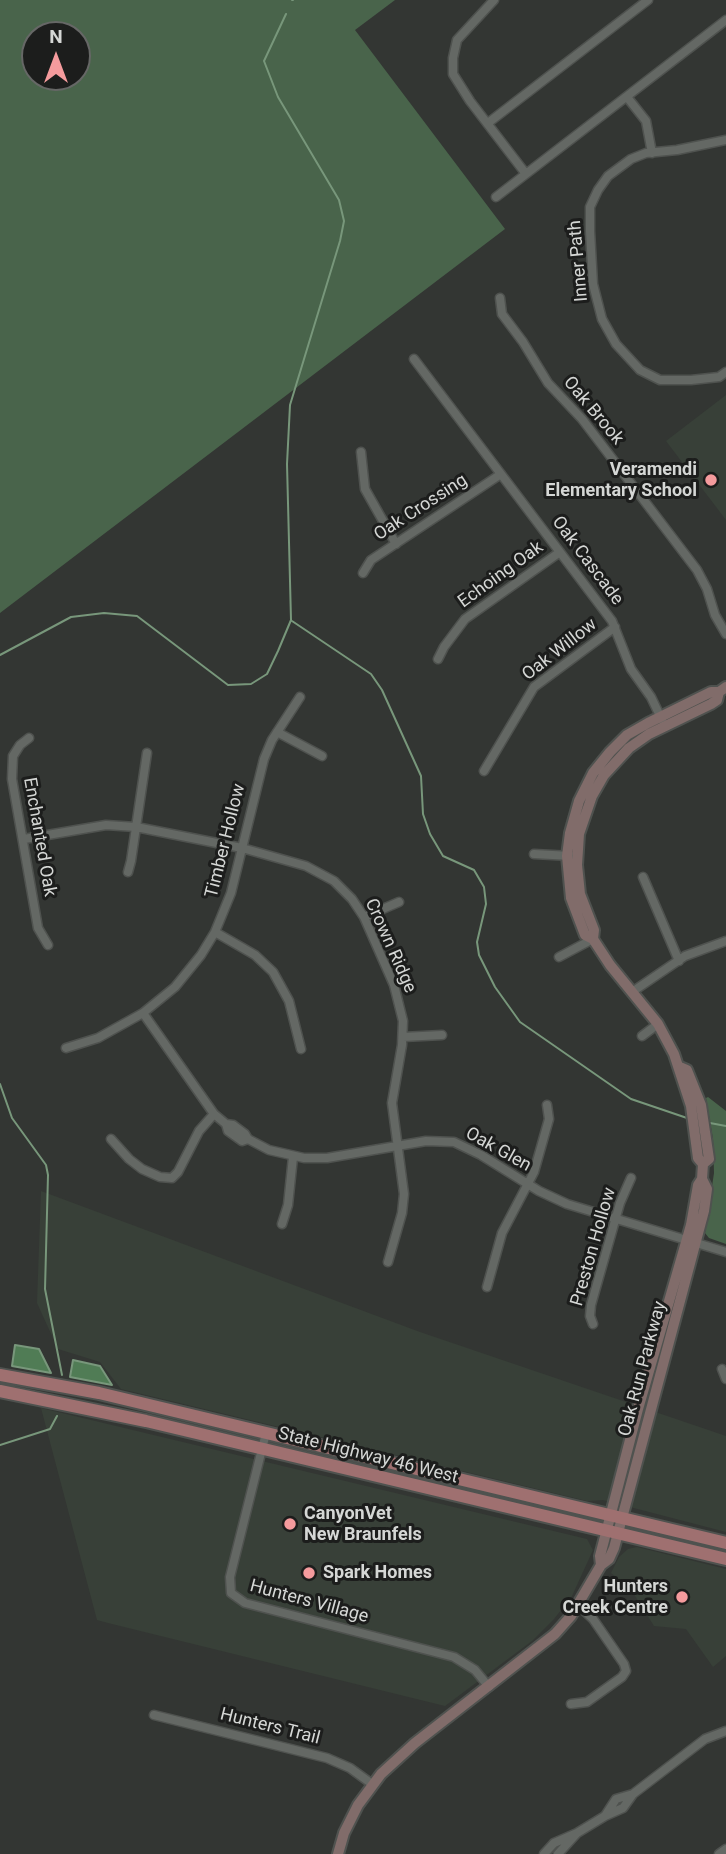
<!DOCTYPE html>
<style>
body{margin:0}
#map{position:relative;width:726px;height:1854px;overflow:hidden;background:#333633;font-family:Roboto,sans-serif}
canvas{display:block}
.north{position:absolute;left:21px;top:21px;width:70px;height:70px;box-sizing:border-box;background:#1c1d1c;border:2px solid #666766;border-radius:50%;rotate:0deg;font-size:19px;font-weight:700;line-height:28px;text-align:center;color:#d5d7d5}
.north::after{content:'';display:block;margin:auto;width:24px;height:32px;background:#f59b9d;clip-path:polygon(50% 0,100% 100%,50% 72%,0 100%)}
</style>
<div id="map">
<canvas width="726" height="1854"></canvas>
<div class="north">N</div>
</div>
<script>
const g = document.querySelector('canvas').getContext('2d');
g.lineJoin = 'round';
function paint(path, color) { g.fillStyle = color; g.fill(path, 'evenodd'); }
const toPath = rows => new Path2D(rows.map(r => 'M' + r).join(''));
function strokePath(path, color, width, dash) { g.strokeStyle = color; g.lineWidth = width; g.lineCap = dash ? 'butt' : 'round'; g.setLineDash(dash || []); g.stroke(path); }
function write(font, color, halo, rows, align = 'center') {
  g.font = font + ' Roboto,sans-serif'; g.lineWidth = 6; g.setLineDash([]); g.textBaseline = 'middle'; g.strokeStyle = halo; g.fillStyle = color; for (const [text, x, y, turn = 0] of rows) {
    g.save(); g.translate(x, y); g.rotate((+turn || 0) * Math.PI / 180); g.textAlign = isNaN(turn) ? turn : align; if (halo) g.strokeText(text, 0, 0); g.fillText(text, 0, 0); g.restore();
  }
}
const built = toPath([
 [726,395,726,520,666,441],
 [41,1191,420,1332,726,1436,726,1532,603,1500,587,1501,121,1389,100,1362,58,1349,37,1303],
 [41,1408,587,1539,593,1550,572,1596,554,1619,532,1641,445,1706,108,1623,97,1620],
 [637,1547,726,1569,726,1656,713,1667,686,1629,654,1626,630,1588,611,1573,619,1557,628,1549]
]);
const green = toPath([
 [0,0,395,0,355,30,505,229,0,613],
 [35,35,77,35,77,77,35,77],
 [708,1097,726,1111,726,1244,709,1238,705,1233,714,1173,713,1139,706,1098]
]);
const water = toPath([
 [15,1345,39,1349,51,1373,12,1366,15,1345],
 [73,1360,100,1366,112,1385,70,1377,73,1360]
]);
const stream = toPath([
 [292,0,293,0],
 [292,621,371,674,382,690,421,776,423,814,430,834,443,856,474,870,484,887,486,904,477,942,479,955,495,987,520,1022,631,1099,687,1118],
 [0,655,71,617,104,613,137,616,228,685,251,684,267,674,278,651,291,620,287,464,290,405,340,241,344,221,339,200,278,97,264,61,286,14],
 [0,1084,12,1118,46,1165,48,1175,45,1289,62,1375],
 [710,1123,726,1126],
 [0,1445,50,1429,57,1416]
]);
const street = toPath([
 [494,0,457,40,453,58,453,74,470,101,526,174],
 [627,97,646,121,652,153],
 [488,123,648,0],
 [726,140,677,150,646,153,631,159,608,176,598,190,590,207,590,231,593,284,602,319,616,344,640,370,660,380,691,380,719,377,726,372],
 [496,197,726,20],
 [500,298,502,314,523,342,548,383,582,419,697,570,707,589,715,615,726,634],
 [414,359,612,621,631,669,651,697,662,720],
 [361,452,365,489,396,544],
 [363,573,371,560,501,474],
 [438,659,444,647,465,619,560,552],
 [277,732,322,756],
 [29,738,20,745,13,756,12,779,38,928,48,945],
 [484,771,534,687,615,627],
 [24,839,106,825,136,827,242,848,306,866,334,881,352,899,364,917,394,985,403,1021,402,1045,392,1103,404,1194,402,1213,388,1262],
 [534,854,571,856],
 [128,872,131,861,147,753],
 [643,877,679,961],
 [364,917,399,902],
 [215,932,255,955,273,972,289,1001,301,1049],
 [559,957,593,939],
 [632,992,685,956,726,941],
 [143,1013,214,1114,226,1124,233,1125,245,1134,248,1139],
 [642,1036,658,1024],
 [403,1037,442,1035],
 [66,1048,98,1038,143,1013,175,987,201,955,215,932,231,893,264,759,272,740,300,697],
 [226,1124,228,1131,242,1141,248,1139,269,1150,304,1158,327,1158,426,1141,454,1142,481,1155,539,1191,567,1204,726,1252],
 [111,1139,129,1159,142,1169,160,1177,172,1178,178,1172,199,1131,214,1114],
 [282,1224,288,1205,293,1157],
 [487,1287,502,1233,534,1172,549,1119,547,1105],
 [593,1324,590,1316,591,1305,620,1203,631,1178],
 [722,1369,726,1379],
 [266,1433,230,1577,231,1593,245,1603,454,1657,475,1670,489,1687],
 [571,1704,587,1702,622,1677,626,1671,624,1664,593,1619,578,1605],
 [154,1715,327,1758,350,1768,372,1784],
 [605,1816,616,1799,633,1794,705,1739,726,1731],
 [544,1854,554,1843,577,1833,605,1816,623,1808,633,1794],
 [558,1854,577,1833],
 [719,1854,726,1849]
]);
const secondary = toPath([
 [593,939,594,930,580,894,577,865,579,834,592,796,604,775,629,748,649,734,711,704,717,700,719,692,726,687],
 [703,1164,698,1158,691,1106,674,1054,658,1024,610,965,593,939,585,935,571,898,567,856,570,833,579,801,593,773,610,752,627,735,648,723,711,692,719,692],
 [601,1565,600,1556,638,1409,691,1225,698,1185,702,1179,703,1164,709,1159,701,1105,687,1070,680,1067],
 [338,1854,344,1833,358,1805,381,1774,415,1743,555,1634,571,1616,601,1565,609,1559,614,1548,704,1211,707,1189,702,1179]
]);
const primary = toPath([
 [0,1375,99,1393,726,1543],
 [0,1391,146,1421,726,1559]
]);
const markers = [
 [711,480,7,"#f59b9d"],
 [290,1524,7,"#f59b9d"],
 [309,1573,7,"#f59b9d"],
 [682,1597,7,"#f59b9d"]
];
const streetNames = [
 ["Inner Path",579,261,-95],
 ["Oak Brook",593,411,50],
 ["Oak Crossing",421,508,-33],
 ["Oak Cascade",587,561,53],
 ["Echoing Oak",501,575,-36],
 ["Oak Willow",560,650,-38],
 ["Enchanted Oak",39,837,80],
 ["Timber Hollow",226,841,-76],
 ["Crown Ridge",390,946,66],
 ["Oak Glen",498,1150,29],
 ["Preston Hollow",594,1247,-74],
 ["Oak Run Parkway",643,1369,-75],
 ["State Highway 46 West",368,1456,14],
 ["Hunters Village",309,1602,15],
 ["Hunters Trail",270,1727,14]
];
const poiNames = [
 ["Veramendi",697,470],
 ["Elementary School",697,491],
 ["CanyonVet",304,1514,"left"],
 ["New Braunfels",304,1535,"left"],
 ["Spark Homes",323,1573,"left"],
 ["Hunters",668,1587],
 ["Creek Centre",668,1608]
];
paint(built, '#384038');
paint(green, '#49644b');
paint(water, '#507c55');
strokePath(water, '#78977b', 2);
strokePath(stream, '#78977b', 2);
strokePath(street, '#4f524f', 11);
strokePath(secondary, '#4f524f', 14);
strokePath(primary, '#4f524f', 16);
strokePath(street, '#646864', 8);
strokePath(secondary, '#816c6a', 10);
strokePath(primary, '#9f7070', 12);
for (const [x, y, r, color] of markers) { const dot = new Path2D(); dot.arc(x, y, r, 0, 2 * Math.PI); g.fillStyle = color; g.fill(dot); strokePath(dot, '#1c1d1c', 2.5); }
write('18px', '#d5d7d5', '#1c1d1c', streetNames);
write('bold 18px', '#d5d7d5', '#1c1d1c', poiNames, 'right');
</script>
